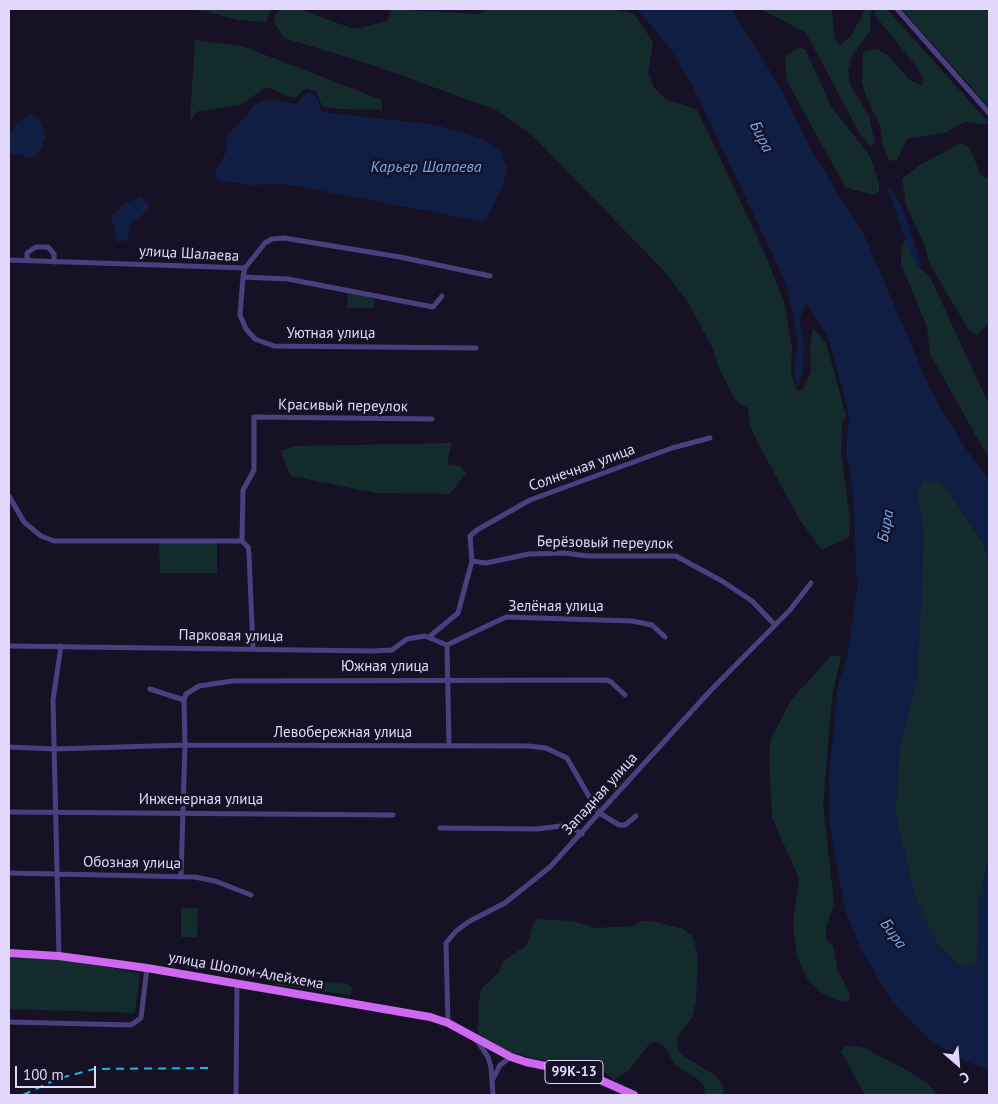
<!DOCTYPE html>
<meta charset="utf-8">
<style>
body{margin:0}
#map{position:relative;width:998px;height:1104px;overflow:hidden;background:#161124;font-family:"PT Sans",sans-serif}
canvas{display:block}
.frame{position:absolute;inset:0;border:10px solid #e0d7fb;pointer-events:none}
.north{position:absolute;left:933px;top:1039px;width:50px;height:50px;-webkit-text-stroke:4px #161124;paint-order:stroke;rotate:153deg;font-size:14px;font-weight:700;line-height:20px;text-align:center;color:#e0d7fb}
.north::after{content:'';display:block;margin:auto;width:18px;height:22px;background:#e0d7fb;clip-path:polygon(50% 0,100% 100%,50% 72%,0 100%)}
.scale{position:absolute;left:15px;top:1066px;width:81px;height:22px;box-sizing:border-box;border:2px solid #e0d7fb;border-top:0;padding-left:6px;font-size:15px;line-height:18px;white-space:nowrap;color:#e0d7fb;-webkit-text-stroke:4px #161124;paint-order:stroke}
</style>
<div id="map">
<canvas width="998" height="1104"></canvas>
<div class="frame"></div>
<div class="north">С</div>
<div class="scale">100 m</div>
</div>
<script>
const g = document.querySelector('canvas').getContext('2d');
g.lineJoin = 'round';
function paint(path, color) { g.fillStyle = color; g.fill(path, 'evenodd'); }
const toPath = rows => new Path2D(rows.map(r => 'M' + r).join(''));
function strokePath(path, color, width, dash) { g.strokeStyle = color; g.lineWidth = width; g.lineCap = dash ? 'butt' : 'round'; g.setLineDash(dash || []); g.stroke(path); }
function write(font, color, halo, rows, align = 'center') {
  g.font = font + ' "PT Sans",sans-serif'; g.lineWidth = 5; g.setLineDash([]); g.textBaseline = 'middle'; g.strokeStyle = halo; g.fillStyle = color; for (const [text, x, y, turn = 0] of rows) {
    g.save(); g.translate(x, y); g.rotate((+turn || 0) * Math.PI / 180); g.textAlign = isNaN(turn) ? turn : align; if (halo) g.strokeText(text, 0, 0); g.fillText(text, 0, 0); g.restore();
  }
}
const green = toPath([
 [184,9,271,9,266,22,238,20,204,11],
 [281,9,299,9,351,28,360,28,387,21,391,13,388,9,479,14,488,9,612,9,634,14,653,42,648,72,654,88,667,100,697,109,765,254,784,302,792,349,791,373,797,391,803,389,811,372,810,346,813,328,826,343,846,416,842,424,841,452,850,519,849,537,822,550,799,519,757,441,750,425,748,408,740,404,734,398,718,366,713,349,688,302,665,272,532,135,496,110,373,65,284,38,274,23,275,15],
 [761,9,832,9,835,40,840,45,851,36,865,10,873,9,870,17,870,31,852,56,848,70,850,84,869,116,875,144,870,146,860,134,806,33],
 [876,9,887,9,989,123,979,125,972,122,964,122,945,133,907,139,897,160,890,161,883,147,880,125,866,97,862,82,863,52,877,49,890,57,909,80,923,86,923,79,916,66,874,14],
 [903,9,989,9,989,107,905,13],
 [195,40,242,46,382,100,382,110,340,109,322,106,317,92,306,88,294,98,266,87,241,105,198,111,190,120],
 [797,48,805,49,832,108,870,156,879,184,879,192,872,195,845,187,787,81,785,57],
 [961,143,968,146,972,153,980,174,989,180,989,323,977,335,970,332,930,265,924,244,906,205,902,179,920,165],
 [905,238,916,264,930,277,989,405,989,459,930,354,927,327,901,264,901,253],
 [348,293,375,299,373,308,347,308],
 [452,443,447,464,460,466,466,473,450,494,375,493,291,476,280,451,296,446],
 [922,480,938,481,949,492,984,545,989,561,989,856,979,896,977,962,962,969,938,945,916,899,895,814,900,747,917,680,924,531,917,497],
 [217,541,217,573,160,573,159,543],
 [831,656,841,656,832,697,823,805,834,903,826,927,826,939,833,946,838,971,849,992,850,1001,841,1002,820,992,808,980,797,957,793,924,799,878,772,818,769,756,771,739,791,700],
 [181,908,198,908,197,937,181,937],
 [537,919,572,921,596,928,633,926,640,921,652,921,683,929,692,936,698,954,696,1002,692,1018,677,1037,678,1050,685,1057,716,1076,723,1086,723,1095,705,1095,704,1085,695,1077,675,1065,665,1047,658,1042,650,1043,629,1070,614,1080,599,1067,537,1059,502,1050,478,1034,479,999,482,988,499,972,503,961,527,945,534,921],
 [9,957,59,959,140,973,135,1013,9,1009],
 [274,976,347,984,352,988,351,995,276,985],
 [846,1045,864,1048,903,1068,926,1082,938,1095,865,1095,841,1051]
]);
const water = toPath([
 [637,9,731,9,780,87,815,157,864,235,931,391,962,443,989,482,989,561,984,545,949,492,938,481,922,481,917,497,924,531,917,680,900,747,895,814,916,899,938,945,962,968,977,962,979,896,989,856,989,1070,965,1061,926,1037,892,1001,861,949,845,910,830,824,829,777,838,684,846,661,857,591,853,493,846,451,849,414,828,338,806,303,799,320,804,343,803,369,798,388,794,373,798,344,787,285,691,83,669,47],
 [307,92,316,96,321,112,437,125,479,138,497,148,504,155,503,161,507,168,502,188,486,219,481,221,284,184,249,185,218,180,215,172,226,152,227,136,255,105,269,99,296,104],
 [31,115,39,118,46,138,36,157,28,158,18,154,9,155,9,133,15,129,14,123],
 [890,185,904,212,922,268,916,264,905,238,888,190],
 [140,196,147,203,149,207,148,211,130,223,128,240,117,242,111,216,121,206]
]);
const street = toPath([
 [897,9,989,113],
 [9,260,245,268,243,277,288,279,433,307,442,296],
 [27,260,27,253,36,247,48,247,54,254,54,262],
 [245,268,265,243,272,239,284,238,400,257,490,276],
 [243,277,240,315,246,329,255,339,274,346,476,348],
 [9,496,24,522,41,536,54,541,242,541,248,547,249,554,253,649],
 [242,541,243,490,254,470,254,417,432,419],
 [472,561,486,563,529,554,564,553,588,556,676,556,722,581,752,601,775,625],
 [429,637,458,613,472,561,470,536,477,530,530,500,672,448,710,438],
 [447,645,506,617,632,621,652,625,665,637],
 [447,645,449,746],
 [9,646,372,651,392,650,407,639,425,636,447,645],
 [150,689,184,700,186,694,199,686,232,681,605,680,610,681,625,695],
 [9,747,55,749,185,745,528,746,546,748,567,758,598,812,619,825,625,825,636,816],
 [9,812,393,815],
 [440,828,537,829,568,825,582,834],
 [9,873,195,877,215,881,251,895],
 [181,877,185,745,184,700],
 [59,956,53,700,61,646],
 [9,1022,131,1025,141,1018,147,968],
 [448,1023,446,943,456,931,470,921,505,903,550,867,711,690,790,610,811,583],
 [476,1039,488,1057,491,1067,493,1095],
 [493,1079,500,1065,511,1057],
 [236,1095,237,983]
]);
const primary = toPath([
 [9,953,59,956,147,968,430,1017,448,1023,511,1057,526,1062,589,1075,634,1095]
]);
const rail = toPath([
 [23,1095,57,1079,94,1069,210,1068]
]);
const shields = [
 [574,1072,58]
];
const shieldNames = [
 ["99К-13",574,1072]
];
const streetNames = [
 ["улица Шалаева",189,254,3],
 ["Уютная улица",331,334],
 ["Красивый переулок",343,406,1],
 ["Солнечная улица",582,468,-20],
 ["Берёзовый переулок",605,543,1],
 ["Зелёная улица",556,607],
 ["Парковая улица",231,636,1],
 ["Южная улица",385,667],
 ["Левобережная улица",343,733],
 ["Западная улица",600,794,-48],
 ["Инженерная улица",201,800],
 ["Обозная улица",132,863,1],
 ["улица Шолом-Алейхема",246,971,10]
];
const waterNames = [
 ["Бира",761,137,63],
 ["Карьер Шалаева",426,167],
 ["Бира",886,526,-79],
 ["Бира",893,934,54]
];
paint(green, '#142b2d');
paint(water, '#111e43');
strokePath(street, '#4a407f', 5);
strokePath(primary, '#ce68f1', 8);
strokePath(rail, '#15bce9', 2, [8, 6]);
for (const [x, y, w] of shields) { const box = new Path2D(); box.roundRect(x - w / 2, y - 11.5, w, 23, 4); g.fillStyle = '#161124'; g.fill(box); strokePath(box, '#e0d7fb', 1); }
write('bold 14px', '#e0d7fb', null, shieldNames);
write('15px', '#e0d7fb', '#161124', streetNames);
write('italic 16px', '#6fa6f2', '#161124', waterNames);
</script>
